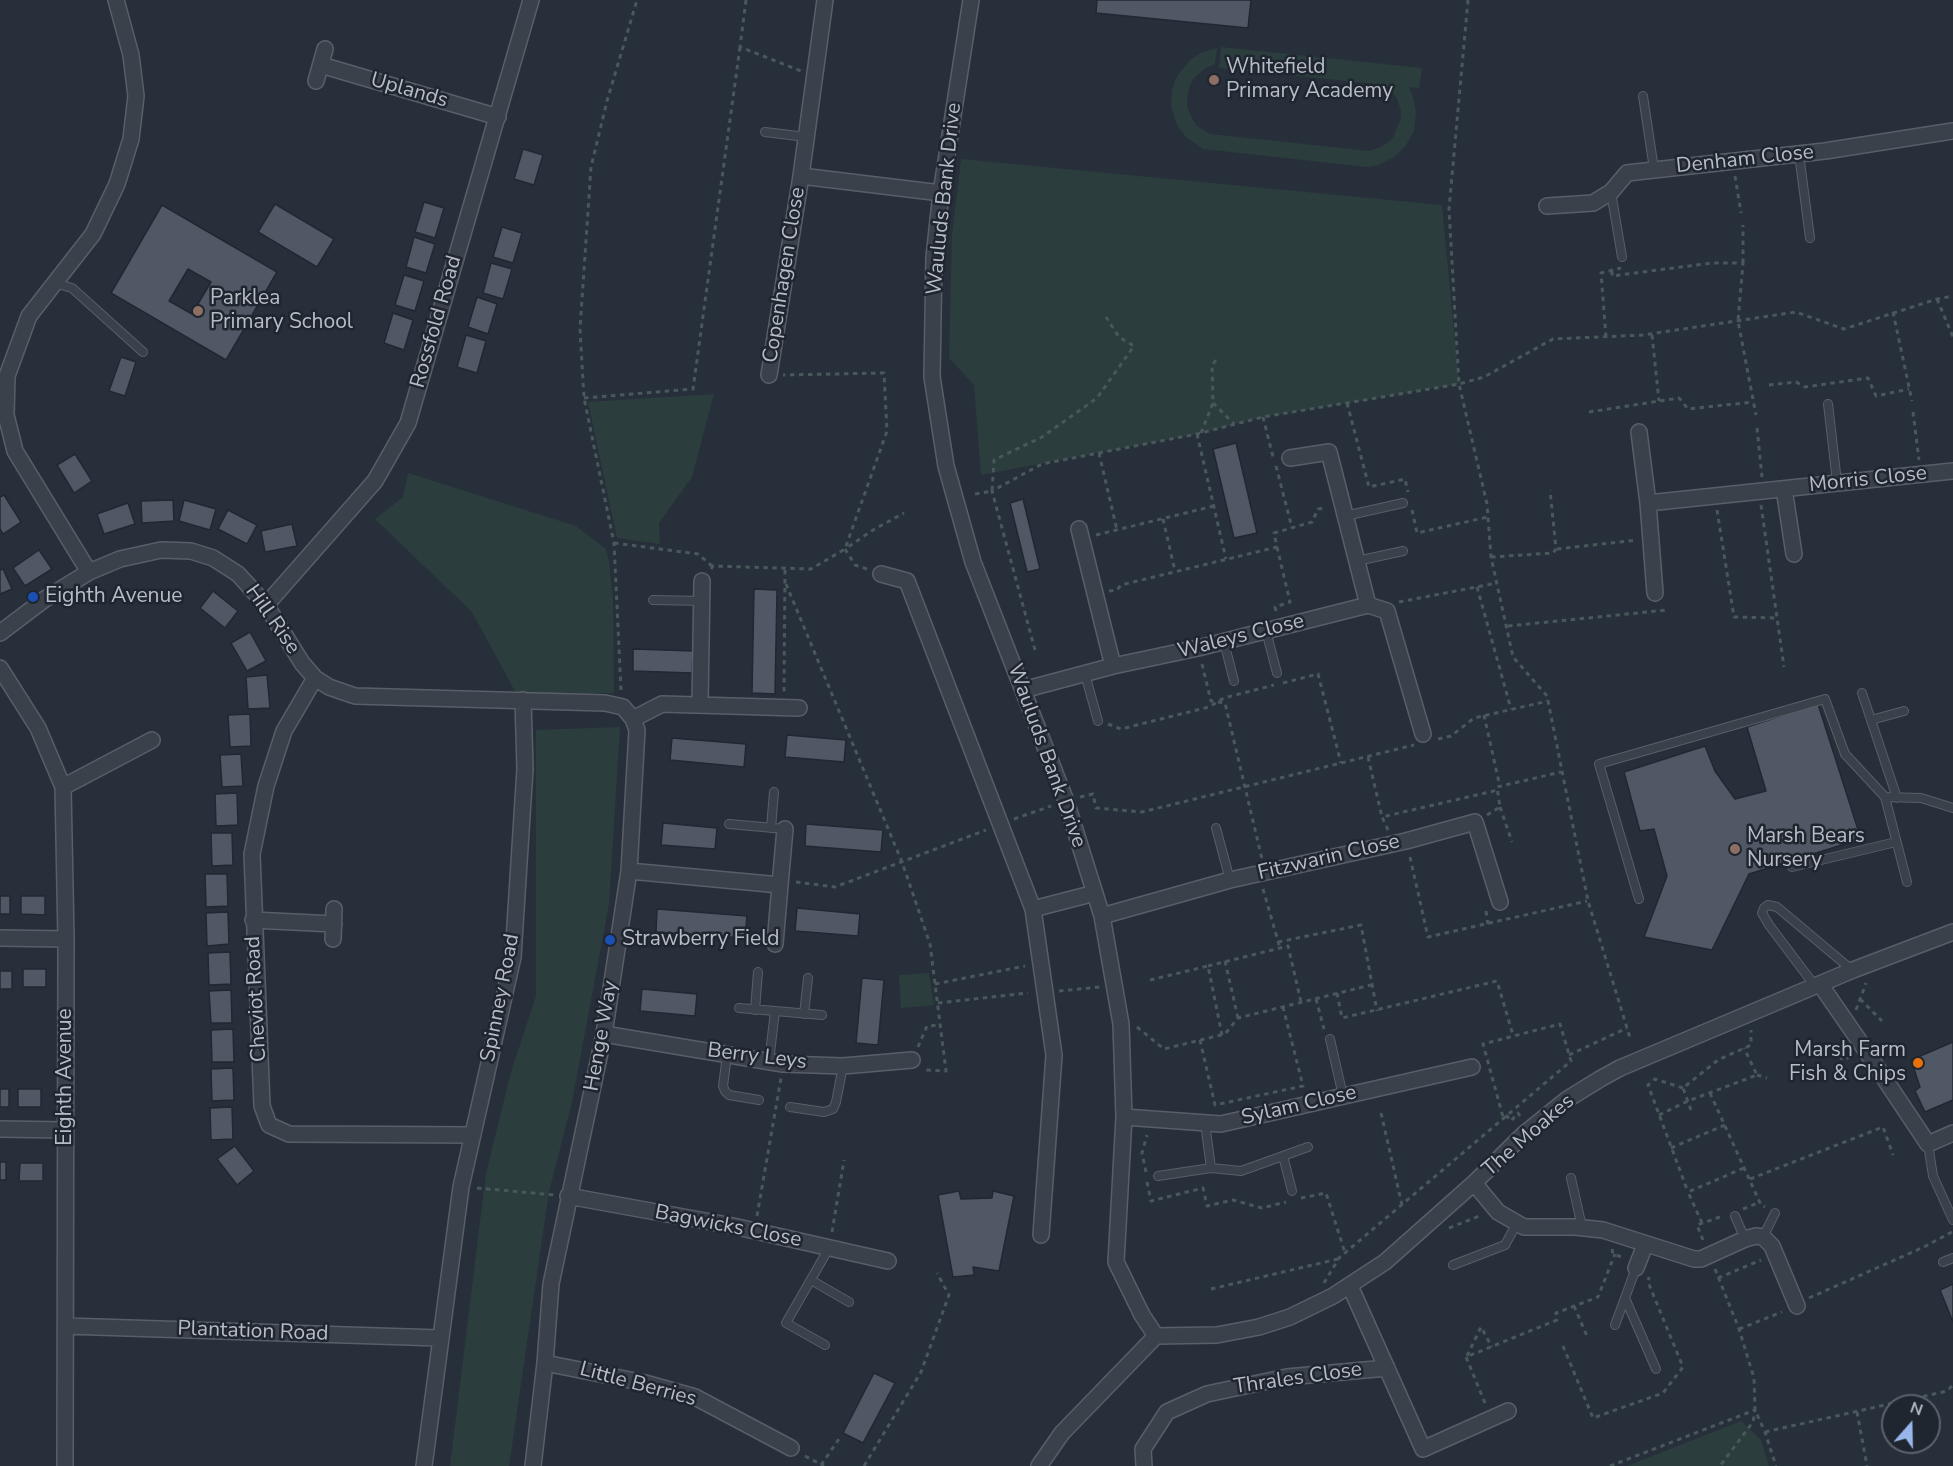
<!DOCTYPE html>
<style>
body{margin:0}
#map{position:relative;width:1953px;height:1466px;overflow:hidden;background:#272f3b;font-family:"Nunito Sans",sans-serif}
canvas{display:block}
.north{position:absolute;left:1881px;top:1394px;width:60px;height:60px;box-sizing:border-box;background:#202630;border:2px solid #5c626c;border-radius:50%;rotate:20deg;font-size:16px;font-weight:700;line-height:24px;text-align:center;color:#b7bdc6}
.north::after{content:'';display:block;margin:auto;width:21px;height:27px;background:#98b6ea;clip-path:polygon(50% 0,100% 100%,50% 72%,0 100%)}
</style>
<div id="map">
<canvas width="1953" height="1466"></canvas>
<div class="north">N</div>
</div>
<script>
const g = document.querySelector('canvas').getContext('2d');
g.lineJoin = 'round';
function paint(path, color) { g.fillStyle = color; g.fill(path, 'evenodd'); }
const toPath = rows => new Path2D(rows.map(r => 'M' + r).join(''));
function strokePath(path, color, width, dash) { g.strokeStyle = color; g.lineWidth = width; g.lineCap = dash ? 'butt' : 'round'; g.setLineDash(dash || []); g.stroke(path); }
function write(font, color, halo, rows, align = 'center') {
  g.font = font + ' "Nunito Sans",sans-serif'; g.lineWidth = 5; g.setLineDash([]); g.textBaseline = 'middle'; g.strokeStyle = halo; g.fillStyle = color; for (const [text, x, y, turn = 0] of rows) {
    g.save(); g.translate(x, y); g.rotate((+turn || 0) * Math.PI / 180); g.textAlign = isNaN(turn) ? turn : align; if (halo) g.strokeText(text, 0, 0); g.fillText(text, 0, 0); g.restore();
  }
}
const green = toPath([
 [1221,47,1422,68,1419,88,1409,87,1413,97,1416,113,1414,131,1405,147,1393,158,1375,166,1367,167,1203,149,1186,137,1177,125,1171,106,1172,89,1177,76,1190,60,1201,53,1217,48,1215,64,1206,68,1194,78,1190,85,1187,99,1187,107,1193,120,1197,126,1210,134,1370,151,1383,146,1393,138,1401,118,1401,111,1397,98,1385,85,1219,68],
 [961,159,1442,205,1459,384,1263,417,1197,434,981,475,974,385,949,358,952,236],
 [714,394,692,477,659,523,660,544,617,538,588,402],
 [408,473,576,526,606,549,609,562,613,597,614,693,517,695,472,612,375,519,403,497],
 [620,727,609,904,572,1102,549,1192,509,1466,450,1466,486,1173,511,1072,536,996,536,730],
 [929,973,934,1005,901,1008,899,975],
 [1741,1421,1761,1440,1769,1466,1627,1466]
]);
const building = toPath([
 [1097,0,1251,0,1248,28,1096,13,1097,0],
 [523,149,543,155,534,185,514,179,523,149],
 [424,202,444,208,435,238,415,232,424,202],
 [275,204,334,239,317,267,258,232,275,204],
 [162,205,277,272,226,360,111,293,162,205],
 [188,269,211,282,192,314,169,301,188,269],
 [502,227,522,233,513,263,493,257,502,227],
 [414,237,435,244,426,273,406,267,414,237],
 [491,263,512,269,503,299,483,293,491,263],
 [404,275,424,281,415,311,395,305,404,275],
 [477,297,497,304,488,334,468,327,477,297],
 [393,313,413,320,404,350,384,343,393,313],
 [466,335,486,341,477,373,457,367,466,335],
 [121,357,136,362,125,396,109,391,121,357],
 [1236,443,1257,533,1234,538,1213,449,1236,443],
 [75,454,92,481,74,493,57,465,75,454],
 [4,495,21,522,3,534,0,529,0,497,4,495],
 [1023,499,1040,569,1027,572,1010,503,1023,499],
 [173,500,174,521,142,523,141,501,173,500],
 [184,500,216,509,210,530,179,521,184,500],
 [128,503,135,524,104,534,97,514,128,503],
 [228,510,257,525,247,544,218,529,228,510],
 [292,524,297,546,265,552,261,531,292,524],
 [39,550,52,569,25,586,13,568,39,550],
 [3,569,12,589,0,594,0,570,3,569],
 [754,589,777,590,775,694,752,693,754,589],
 [213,591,238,611,225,628,200,608,213,591],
 [250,632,266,661,247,671,231,643,250,632],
 [633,649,693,651,692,673,633,671,633,649],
 [267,675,270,708,248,709,246,677,267,675],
 [1818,704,1861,839,1749,874,1712,950,1644,937,1667,876,1654,829,1640,831,1624,772,1705,746,1715,771,1735,799,1766,791,1747,727,1818,704],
 [250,714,251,746,230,747,228,715,250,714],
 [787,735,846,740,844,762,785,757,787,735],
 [672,738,746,744,744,767,670,760,672,738],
 [241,754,243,786,222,787,220,755,241,754],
 [237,793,238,825,216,826,215,794,237,793],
 [663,823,717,828,715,849,661,845,663,823],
 [806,824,883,830,881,852,805,846,806,824],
 [211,833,232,833,233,865,212,866,211,833],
 [205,874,227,874,228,906,206,907,205,874],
 [0,896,10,896,10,914,0,914,0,896],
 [21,896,45,896,45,915,21,914,21,896],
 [797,908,860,914,858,936,795,931,797,908],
 [657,909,747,916,745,938,656,932,657,909],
 [228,912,229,944,207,946,206,913,228,912],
 [230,952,231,984,209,985,208,953,230,952],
 [23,969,46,969,46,987,23,987,23,969],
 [0,971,12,971,12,989,0,989,0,971],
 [862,978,884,980,878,1045,856,1043,862,978],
 [642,989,697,994,695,1016,640,1011,642,989],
 [231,990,232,1023,211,1023,209,991,231,990],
 [233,1029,234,1062,212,1062,211,1030,233,1029],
 [1953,1042,1953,1100,1925,1112,1915,1091,1920,1087,1911,1060,1953,1042],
 [233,1068,234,1100,212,1101,211,1069,233,1068],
 [0,1089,9,1089,9,1107,0,1107,0,1089],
 [18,1089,41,1089,41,1107,18,1107,18,1089],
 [232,1107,233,1139,211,1140,210,1108,232,1107],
 [235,1146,254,1171,237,1185,217,1159,235,1146],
 [0,1162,6,1162,6,1180,0,1180,0,1162],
 [20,1163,43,1163,43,1181,19,1181,20,1163],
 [959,1191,961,1199,992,1198,993,1191,1014,1196,999,1271,973,1267,974,1275,953,1277,938,1195,959,1191],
 [1953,1284,1953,1322,1940,1290,1953,1284],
 [874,1373,895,1383,863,1443,843,1433,874,1373]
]);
const path = toPath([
 [746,0,740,47,801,71],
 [1468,0,1449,209,1459,384,1487,504,1491,557,1513,657,1547,696,1588,901,1631,1041],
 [1735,176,1741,213],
 [1743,263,1743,225],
 [1612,271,1612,276,1712,263,1743,263,1738,321,1756,415],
 [1937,299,1953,337],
 [1893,312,1912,401],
 [1652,335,1659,401],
 [1606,337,1601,273,1621,268],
 [1769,385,1796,382,1805,387,1868,378,1876,396,1909,389],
 [584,398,693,389,740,47],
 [1213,403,1234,424],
 [1347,403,1369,487,1405,479,1408,492],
 [1589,412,1679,398,1688,409,1753,402],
 [1913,412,1919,460],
 [1263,417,1273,457],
 [1757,428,1762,477],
 [1201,433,1213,403,1212,365,1216,360,1212,358],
 [1197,434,1226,559],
 [1099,453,1117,530],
 [1276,466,1292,528],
 [975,494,992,491,994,460,1042,437,1097,398,1134,346,1119,337,1106,317],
 [1761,505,1784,667],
 [1412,510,1417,533,1488,517],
 [1717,510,1734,617,1777,618],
 [1163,519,1175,571],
 [1096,535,1214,506],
 [614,543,698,554,712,566],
 [1277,547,1290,602,1275,607,1277,614],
 [1557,549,1637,540],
 [1491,557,1553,553,1556,549,1550,490],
 [711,569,713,566,811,569,845,549,887,431,884,373,783,375],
 [867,569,855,565,845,549,873,530,904,513],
 [785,570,784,690,786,693],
 [786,584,902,862,930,944,946,1071,925,1070],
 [1477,587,1511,709],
 [1109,591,1117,590,1121,585,1277,547,1274,533,1312,522,1318,509,1326,508],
 [1399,602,1497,583],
 [1508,626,1667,610],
 [1035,650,992,491,1042,464,1197,434,1263,417,1459,384,1484,377,1553,339,1643,335,1796,312,1844,329,1937,299,1953,296],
 [1202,664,1211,701,1225,703,1262,859],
 [1283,683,1318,674,1341,763],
 [621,690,614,543,584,398,580,329,591,167,607,101,637,0],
 [1484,715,1500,787],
 [1108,724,1121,729,1209,707,1224,698,1274,685],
 [1438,739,1451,736,1474,718,1548,701],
 [1368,757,1382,817],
 [1080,797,1093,794,1096,808,1142,812,1414,745],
 [1500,807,1512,842],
 [1487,815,1500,807,1497,787,1561,772],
 [1014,819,1051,806],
 [1388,830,1382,817,1498,790],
 [1410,857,1428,937,1587,901],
 [796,882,835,887,986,830],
 [1263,889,1280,948],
 [1486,911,1488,924],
 [1278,942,1361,925,1377,1011],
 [1225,961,1238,1018],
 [1208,966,1288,946,1301,1002],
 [1150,980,1208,966,1222,1035],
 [935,984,1025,966],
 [1059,991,1100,987],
 [1337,993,1342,1018,1497,981,1513,1035],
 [1316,999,1324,1029],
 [1860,999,1882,1021],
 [938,1003,1028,993],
 [1856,1010,1866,983],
 [1137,1027,1164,1049,1225,1034,1238,1018,1371,985],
 [1200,1040,1215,1105,1303,1086,1283,1007],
 [918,1047,927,1026,940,1025],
 [1838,1047,1842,1060,1850,1057],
 [1569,1055,1627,1028],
 [1757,1075,1767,1078],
 [1683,1088,1655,1079,1648,1085,1688,1192],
 [1710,1093,1761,1205,1765,1207],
 [1691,1110,1683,1088,1718,1060,1751,1045,1751,1030],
 [1381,1113,1402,1205],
 [1506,1115,1511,1121,1518,1113,1520,1116],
 [1659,1115,1688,1101,1757,1075,1744,1048],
 [1671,1148,1725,1125],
 [1146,1172,1142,1153,1147,1135],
 [1750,1179,1883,1127,1893,1155],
 [1147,1182,1151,1201,1203,1188,1207,1206,1233,1200,1262,1208,1286,1202],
 [477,1188,555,1195],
 [1301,1198,1326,1193,1345,1253],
 [1743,1209,1760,1202],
 [757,1216,781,1078],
 [1702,1223,1688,1192,1744,1168],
 [1449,1228,1482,1215],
 [832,1232,844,1160],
 [1703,1240,1697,1225,1723,1216],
 [1612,1249,1613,1254,1625,1258],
 [1715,1269,1739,1329,1754,1378,1755,1410,1765,1432,1776,1466],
 [1718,1278,1761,1260],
 [1324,1283,1339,1258,1571,1061,1560,1024,1483,1044,1503,1117],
 [1211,1289,1338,1259],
 [1809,1298,1924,1247,1952,1232],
 [1574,1306,1587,1336],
 [1739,1329,1782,1312],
 [1563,1346,1593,1418,1663,1393,1683,1367,1648,1282,1649,1277],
 [1467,1356,1481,1327,1492,1347],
 [1485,1403,1466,1357,1557,1320,1556,1313,1598,1297,1615,1254],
 [1857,1412,1867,1466],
 [1765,1432,1947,1391,1953,1385],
 [805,1456,824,1466],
 [821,1465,841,1436],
 [864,1466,921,1372,949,1295,937,1273],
 [1610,1466,1755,1410,1753,1422,1720,1466]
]);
const lane = toPath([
 [1643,96,1654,169],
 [765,132,806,137],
 [1799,154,1810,238],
 [1611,192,1622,257],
 [54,283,72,288,143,352],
 [1828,404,1837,482],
 [1345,516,1403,503],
 [1357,561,1403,551],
 [653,600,702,601],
 [1266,631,1277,673],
 [1224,642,1234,681],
 [1085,674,1098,721],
 [1862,693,1897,798],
 [1871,720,1904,711],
 [729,824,785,829],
 [771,828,774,792],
 [1216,828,1230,880],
 [1792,867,1896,842],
 [1907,882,1885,797,1921,798,1953,808],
 [1639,899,1599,764,1825,699,1845,754,1885,797],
 [1815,986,1769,925,1762,913,1764,908,1768,905,1777,907,1852,970],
 [739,1008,775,1011,769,1062],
 [755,1010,758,972],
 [775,1011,822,1015],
 [804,1014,808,978],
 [1330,1039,1343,1096],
 [727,1055,723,1086,725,1091,729,1095,759,1100],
 [790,1107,824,1112,833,1109,836,1102,843,1066],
 [1205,1123,1211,1168],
 [1928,1144,1933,1176,1953,1220],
 [1283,1156,1292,1191],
 [1158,1176,1211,1168,1241,1171,1308,1147],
 [1571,1178,1582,1227],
 [1735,1216,1745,1239],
 [1763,1237,1775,1213],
 [1943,1262,1953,1258],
 [1453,1265,1505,1245,1517,1223],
 [811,1280,849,1302],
 [1625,1298,1656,1369],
 [1615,1325,1636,1268],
 [825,1345,786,1323,829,1248]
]);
const street = toPath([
 [825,0,801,176,941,193],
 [971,0,941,193,934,257,932,377,946,466,973,562,1066,801,1102,916,1121,1024,1124,1117,1116,1262,1142,1315,1156,1336],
 [321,65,498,117],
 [316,81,325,49],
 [1547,206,1593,203,1611,192,1627,173,1825,151,1953,131],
 [769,375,801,176],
 [1639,432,1648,503,1655,593],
 [1290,458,1329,452,1368,605],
 [1784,489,1794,554],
 [1648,503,1953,471],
 [1079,529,1113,666],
 [89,572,15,451,6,415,7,376,29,316,93,234,117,184,131,139,136,96,131,55,116,0],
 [881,574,907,581,1033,909,1054,1055,1041,1235],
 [266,605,375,481,408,423,531,0],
 [0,633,45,599,89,572,120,559,161,550,191,551,213,558,238,574,266,605,302,663,315,678,329,687,355,696,605,703,623,707,633,719,637,730,629,871,604,1034,551,1284,545,1363,533,1466],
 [0,668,38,728,63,787,66,939,65,1466],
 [315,678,284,731,266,786,252,854,262,1106,269,1125,289,1134,473,1135],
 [1023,690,1113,666,1198,648,1368,605,1387,611,1423,734],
 [700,704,702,581],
 [633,719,662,704,799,708],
 [63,787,152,740],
 [629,871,780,885,785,829],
 [1033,909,1095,893],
 [1102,916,1230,880,1406,841,1475,822,1500,902],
 [253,920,334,924],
 [0,938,66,939],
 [333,939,334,909],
 [775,944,780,885],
 [1820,984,1858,1039,1928,1144,1953,1133],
 [604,1034,783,1064,843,1066,912,1060],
 [1124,1117,1221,1124,1472,1067],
 [0,1129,66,1130],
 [1474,1183,1498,1212,1524,1227,1575,1227,1603,1230,1694,1259,1701,1259,1745,1239,1756,1236,1763,1237,1772,1246,1797,1306],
 [568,1196,733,1226,888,1261],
 [1636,1268,1645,1245],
 [1350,1286,1423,1449,1508,1411],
 [66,1326,440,1338],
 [1156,1336,1217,1335,1259,1327,1290,1317,1333,1296,1385,1262,1474,1183,1524,1134,1566,1100,1600,1079,1620,1068,1853,970,1953,932],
 [545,1363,645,1383,695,1397,791,1448],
 [424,1466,461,1187,513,957,525,769,523,700],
 [1039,1466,1062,1433,1156,1336],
 [1144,1466,1143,1449,1167,1412,1207,1394,1287,1377,1387,1368]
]);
const markers = [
 [1214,80,6,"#8d6e63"],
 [198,311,6,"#8d6e63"],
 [33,597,6,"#1a4fb4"],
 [1735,849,6,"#8d6e63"],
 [610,940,6,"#1a4fb4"],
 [1918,1063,6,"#e8710a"]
];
const poiNames = [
 ["Whitefield",1226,68],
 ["Primary Academy",1226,92],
 ["Parklea",210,299],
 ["Primary School",210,323],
 ["Eighth Avenue",45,597],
 ["Marsh Bears",1747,837],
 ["Nursery",1747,861],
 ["Strawberry Field",622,940],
 ["Marsh Farm",1906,1051,"right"],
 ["Fish & Chips",1906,1075,"right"]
];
const streetNames = [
 ["Uplands",409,91,16],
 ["Denham Close",1745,160,-6],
 ["Wauluds Bank Drive",945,199,-84],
 ["Copenhagen Close",785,275,-81],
 ["Rossfold Road",437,322,-74],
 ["Morris Close",1868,480,-6],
 ["Hill Rise",272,620,55],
 ["Waleys Close",1241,637,-14],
 ["Wauluds Bank Drive",1046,756,70],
 ["Fitzwarin Close",1329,858,-13],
 ["Spinney Road",501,998,-79],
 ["Cheviot Road",257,999,-93],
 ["Henge Way",602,1036,-80],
 ["Berry Leys",757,1057,7],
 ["Eighth Avenue",66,1077,-90],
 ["Sylam Close",1299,1106,-13],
 ["The Moakes",1529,1136,-41],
 ["Bagwicks Close",728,1227,11],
 ["Plantation Road",253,1332,2],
 ["Thrales Close",1298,1379,-8],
 ["Little Berries",638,1385,15]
];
paint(green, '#2c3d3e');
paint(building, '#515865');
strokePath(building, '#222832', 1.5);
strokePath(lane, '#595f69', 10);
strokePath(street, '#595f69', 18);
strokePath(path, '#49585b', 3, [4.5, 4.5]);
strokePath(lane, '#3b414b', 8);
strokePath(street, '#3b414b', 15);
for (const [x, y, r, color] of markers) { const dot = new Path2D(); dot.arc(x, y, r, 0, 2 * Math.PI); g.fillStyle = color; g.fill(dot); strokePath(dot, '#202630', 2); }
write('21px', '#b7bdc6', '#202630', poiNames, 'left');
write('21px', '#b7bdc6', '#202630', streetNames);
</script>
